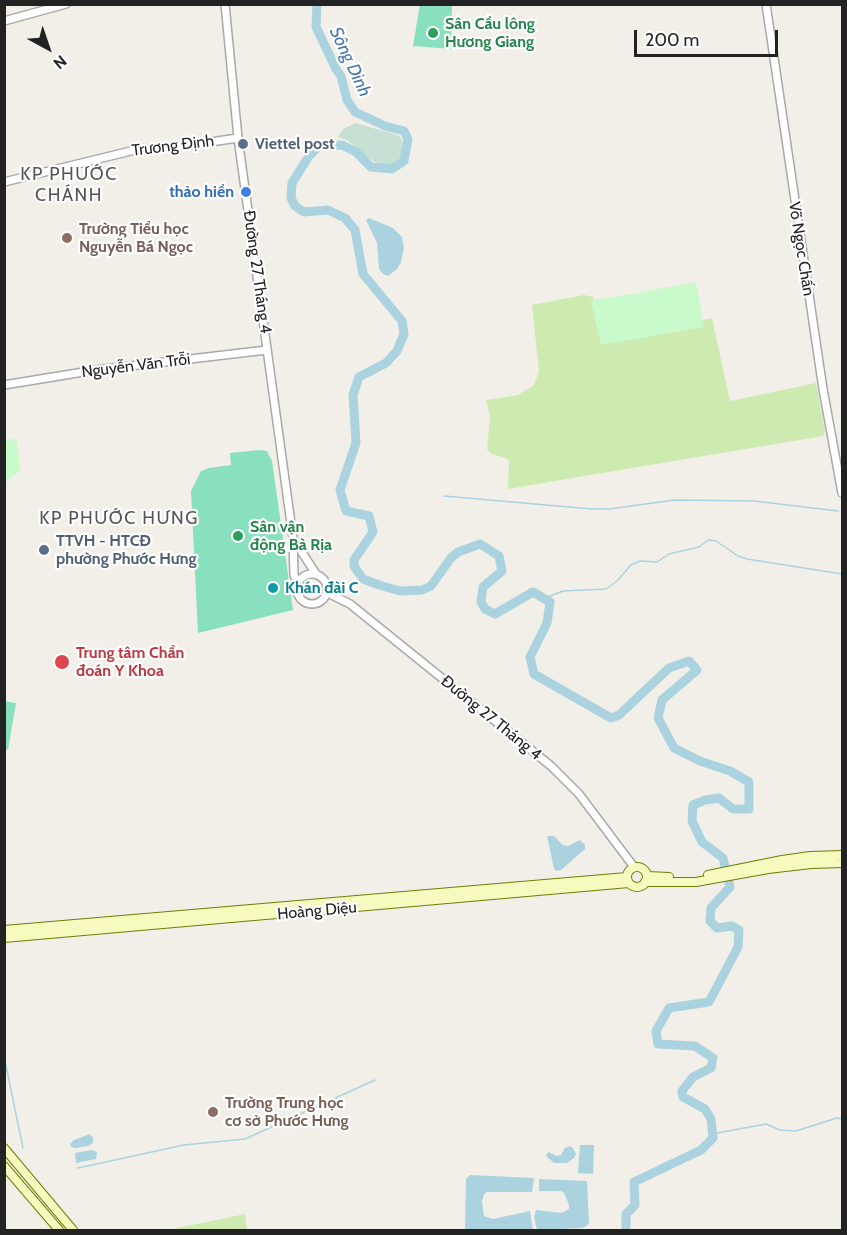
<!DOCTYPE html>
<meta charset="utf-8">
<style>
body{margin:0}
#map{position:relative;width:847px;height:1235px;overflow:hidden;background:#f2efe9;font-family:Cabin,sans-serif}
canvas{display:block}
.frame{position:absolute;inset:0;border:6px solid #222;pointer-events:none}
.north{position:absolute;left:18px;top:18px;width:60px;height:60px;-webkit-text-stroke:4px #fff;paint-order:stroke;rotate:140deg;font-size:16px;font-weight:700;line-height:24px;text-align:center;color:#222}
.north::after{content:'';display:block;margin:auto;width:21px;height:27px;background:#222;clip-path:polygon(50% 0,100% 100%,50% 72%,0 100%)}
.scale{position:absolute;left:634px;top:30px;width:144px;height:27px;box-sizing:border-box;border:3px solid #222;border-top:0;padding-left:8px;font-size:18px;line-height:21px;white-space:nowrap;color:#222;-webkit-text-stroke:4px #fff;paint-order:stroke}
</style>
<div id="map">
<canvas width="847" height="1235"></canvas>
<div class="frame"></div>
<div class="north">N</div>
<div class="scale">200 m</div>
</div>
<script>
const g = document.querySelector('canvas').getContext('2d');
g.lineJoin = 'round';
function paint(path, color) { g.fillStyle = color; g.fill(path, 'evenodd'); }
const toPath = rows => new Path2D(rows.map(r => 'M' + r).join(''));
function strokePath(path, color, width, dash) { g.strokeStyle = color; g.lineWidth = width; g.lineCap = dash ? 'butt' : 'round'; g.setLineDash(dash || []); g.stroke(path); }
function write(font, color, halo, rows, align = 'center') {
  g.font = font + ' Cabin,sans-serif'; g.lineWidth = 4.5; g.setLineDash([]); g.textBaseline = 'middle'; g.strokeStyle = halo; g.fillStyle = color; for (const [text, x, y, turn = 0] of rows) {
    g.save(); g.translate(x, y); g.rotate((+turn || 0) * Math.PI / 180); g.textAlign = isNaN(turn) ? turn : align; if (halo) g.strokeText(text, 0, 0); g.fillText(text, 0, 0); g.restore();
  }
}
const grass = toPath([
 [584,295,593,297,602,339,712,318,730,401,816,383,825,432,823,436,508,489,509,461,506,458,492,454,487,449,490,417,486,400,518,395,534,385,539,371,532,305],
 [245,1214,247,1230,168,1230]
]);
const wetland = toPath([
 [355,123,398,135,402,140,404,154,400,161,392,166,379,164,368,158,347,140,338,137,343,129]
]);
const park = toPath([
 [696,282,704,327,601,345,591,301],
 [13,438,17,441,20,470,5,483,5,442]
]);
const pitch = toPath([
 [420,4,452,5,451,49,413,46],
 [259,450,267,451,272,461,293,610,198,633,191,491,201,471,209,468,231,465,230,453],
 [4,701,16,703,8,750,5,749]
]);
const water = toPath([
 [369,218,393,228,402,237,404,248,401,262,397,269,388,276,383,274,379,269,377,243,366,220],
 [547,836,554,836,563,845,568,846,580,840,585,845,585,849,561,870,556,871,554,869],
 [90,1134,93,1138,93,1143,88,1146,75,1148,71,1147,70,1144,74,1140],
 [580,1145,594,1145,593,1174,578,1173],
 [570,1146,573,1148,576,1154,574,1158,567,1163,554,1163,546,1156,548,1152,557,1156,561,1155,565,1148],
 [91,1150,97,1152,96,1159,76,1163,75,1153],
 [470,1175,534,1178,532,1192,487,1192,484,1194,482,1202,484,1216,493,1219,530,1211,533,1230,465,1230,466,1179],
 [539,1179,587,1181,589,1224,583,1228,537,1230,534,1217,536,1210,562,1213,569,1209,569,1205,564,1193,561,1191,539,1191]
]);
const stream = toPath([
 [444,496,592,509,609,509,675,500,754,501,838,511],
 [545,598,563,591,606,589,617,581,631,565,640,561,657,562,669,554,699,547,708,540,716,541,738,556,747,559,842,574],
 [4,1056,23,1148],
 [712,1134,766,1124,780,1130,796,1131,837,1118,842,1119],
 [78,1168,184,1145,245,1139,375,1080]
]);
const river = toPath([
 [317,4,316,27,336,69,341,76,347,100,355,112,385,126,404,131,408,139,404,161,392,169,371,167,356,152,342,145,319,146,309,156,292,183,291,198,295,206,304,212,328,210,345,218,355,230,363,274,402,321,404,334,397,351,386,363,359,377,353,395,356,443,340,490,346,511,369,516,373,532,354,560,354,566,363,579,379,585,400,591,422,590,431,586,451,558,458,552,480,544,499,556,502,571,483,587,481,602,485,609,495,614,533,592,550,602,547,623,530,657,534,674,611,718,619,715,669,668,689,661,697,670,662,700,658,718,674,748,700,761,730,771,749,782,749,809,733,809,719,798,705,800,693,805,692,821,702,842,723,858,730,887,711,908,710,921,717,928,732,926,739,930,738,947,709,1002,669,1008,656,1031,658,1044,695,1046,713,1058,711,1068,693,1077,682,1091,683,1097,705,1109,711,1119,713,1138,701,1150,634,1182,635,1205,626,1214,626,1230]
]);
const tertiary = toPath([
 [225,4,238,138,293,538,294,575,298,583],
 [766,4,823,389,842,493],
 [4,21,66,4],
 [4,182,135,150,183,146,238,138],
 [4,385,96,370,267,350],
 [294,540,316,574],
 '297 589a15 15 0 1 1 30 0a15 15 0 1 1-30 0Z',
 [326,592,350,604,551,766,579,794,634,867]
]);
const secondary = toPath([
 '627 877a10 10 0 1 1 20 0a10 10 0 1 1-20 0Z',
 [708,875,782,860,810,856,842,855],
 [647,876,669,877],
 [645,882,696,882,768,869,811,864,842,863],
 [4,930,627,877],
 [4,938,629,883],
 [4,1148,73,1230],
 [4,1166,59,1230]
]);
const markers = [
 [433,33,6,"#2e9e5b"],
 [243,144,6,"#5c6f8a"],
 [246,192,6,"#3f7fe0"],
 [67,238,6,"#8d6e63"],
 [238,536,6,"#2e9e5b"],
 [44,550,6,"#5c6f8a"],
 [273,588,6,"#0f9aa8"],
 [62,662,8,"#e0444e"],
 [213,1112,6,"#8d6e63"]
];
const leisureNames = [
 ["Sân Cầu lông",445,24],
 ["Hương Giang",445,42],
 ["Sân vận",250,527],
 ["động Bà Rịa",250,545]
];
const serviceNames = [
 ["Viettel post",255,144],
 ["TTVH - HTCĐ",56,541],
 ["phường Phước Hưng",56,559]
];
const streetNames = [
 ["Trương Định",173,146,-7],
 ["Võ Ngọc Chấn",801,249,81],
 ["Đường 27 Tháng 4",257,272,82],
 ["Nguyễn Văn Trỗi",136,366,-7],
 ["Đường 27 Tháng 4",491,718,39],
 ["Hoàng Diệu",317,911,-5]
];
const shopNames = [
 ["thảo hiền",234,192]
];
const educationNames = [
 ["Trường Tiểu học",79,229],
 ["Nguyễn Bá Ngọc",79,247],
 ["Trường Trung học",225,1103],
 ["cơ sở Phước Hưng",225,1121]
];
const cultureNames = [
 ["Khán đài C",285,588]
];
const healthNames = [
 ["Trung tâm Chẩn",76,653],
 ["đoán Y Khoa",76,671]
];
const waterNames = [
 ["Sông Dinh",350,62,65]
];
const neighbourhoodNames = [
 ["KP PHƯỚC",69,175],
 ["CHÁNH",69,196],
 ["KP PHƯỚC HƯNG",119,519]
];
paint(grass, '#cdebb0');
paint(wetland, '#c6e0d4');
paint(park, '#c8facc');
paint(pitch, '#88e0be');
paint(water, '#aad3df');
strokePath(stream, '#aad3df', 1.5);
strokePath(river, '#aad3df', 9);
strokePath(tertiary, '#a9a9a9', 10);
strokePath(secondary, '#707d05', 10);
strokePath(tertiary, '#fff', 7);
strokePath(secondary, '#f7fabf', 8);
for (const [x, y, r, color] of markers) { const dot = new Path2D(); dot.arc(x, y, r, 0, 2 * Math.PI); g.fillStyle = color; g.fill(dot); strokePath(dot, '#fff', 2); }
write('bold 16px', '#27864d', '#fff', leisureNames, 'left');
write('bold 16px', '#4e5e75', '#fff', serviceNames, 'left');
write('16px', '#222', '#fff', streetNames);
write('bold 16px', '#366cbe', '#fff', shopNames, 'right');
write('bold 16px', '#785e54', '#fff', educationNames, 'left');
write('bold 16px', '#0d838f', '#fff', cultureNames, 'left');
write('bold 16px', '#be3a42', '#fff', healthNames, 'left');
write('italic 18px', '#4a7aab', '#fff', waterNames);
g.letterSpacing = '1.5px';
write('18px', '#555', '#fff', neighbourhoodNames);
g.letterSpacing = '0px';
</script>
